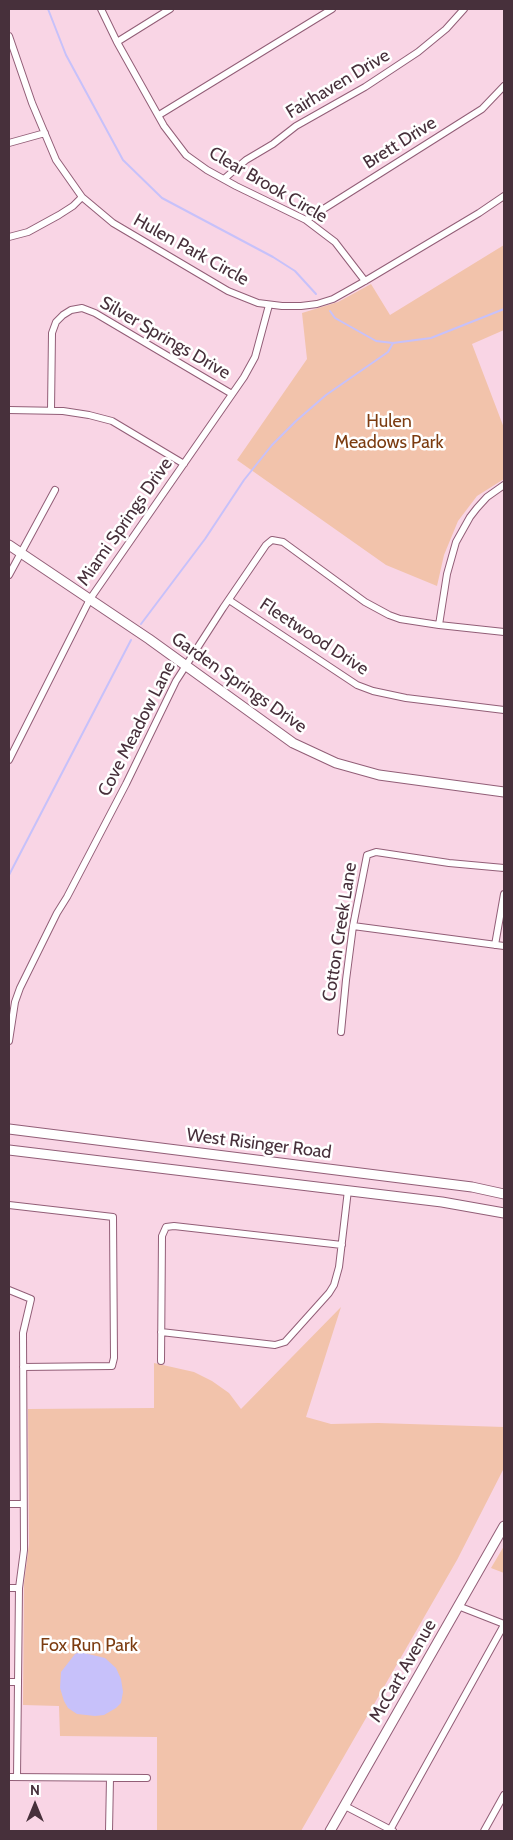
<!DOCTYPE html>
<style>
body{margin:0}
#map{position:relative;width:513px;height:1840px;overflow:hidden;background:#f9d5e5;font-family:Cabin,sans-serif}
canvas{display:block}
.frame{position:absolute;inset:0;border:10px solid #47303b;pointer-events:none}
.north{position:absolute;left:10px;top:1780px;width:50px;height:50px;-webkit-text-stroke:4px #fff;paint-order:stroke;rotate:0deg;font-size:14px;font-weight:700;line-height:20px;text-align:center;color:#47303b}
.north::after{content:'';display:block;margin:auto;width:18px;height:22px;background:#47303b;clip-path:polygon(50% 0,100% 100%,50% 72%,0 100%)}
</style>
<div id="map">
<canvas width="513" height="1840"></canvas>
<div class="frame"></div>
<div class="north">N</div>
</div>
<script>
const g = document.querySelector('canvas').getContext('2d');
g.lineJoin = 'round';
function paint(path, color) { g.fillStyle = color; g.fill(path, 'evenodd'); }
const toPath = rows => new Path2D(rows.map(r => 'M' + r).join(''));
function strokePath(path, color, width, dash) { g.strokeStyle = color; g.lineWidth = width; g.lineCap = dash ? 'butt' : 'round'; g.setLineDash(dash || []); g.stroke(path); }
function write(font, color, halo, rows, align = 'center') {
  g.font = font + ' Cabin,sans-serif'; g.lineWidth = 5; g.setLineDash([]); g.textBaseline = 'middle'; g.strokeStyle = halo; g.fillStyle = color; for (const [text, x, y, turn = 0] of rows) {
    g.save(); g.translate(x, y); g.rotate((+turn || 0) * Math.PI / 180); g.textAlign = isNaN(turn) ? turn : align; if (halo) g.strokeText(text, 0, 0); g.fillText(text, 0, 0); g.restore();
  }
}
const green = toPath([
 [504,245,504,330,472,344,504,428,504,479,477,496,458,521,444,555,437,586,386,565,237,460,307,359,302,313,338,302,371,284,390,315],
 [341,1307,306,1417,331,1424,378,1423,504,1427,504,1468,457,1560,301,1831,157,1831,157,1737,60,1736,59,1706,23,1705,24,1583,29,1544,28,1409,154,1408,154,1363,194,1372,212,1381,229,1393,241,1409],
 [504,1546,504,1573,491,1568]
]);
const water = toPath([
 [80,1652,105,1658,116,1668,121,1679,123,1692,121,1703,116,1708,104,1715,95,1716,77,1714,68,1708,64,1701,60,1688,61,1672,75,1654]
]);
const stream = toPath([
 [48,9,66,55,123,160,162,198,273,257,295,271,316,294],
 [330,311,335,318,376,341,393,343],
 [141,624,205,539,244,480,272,445,296,421,326,395,388,352,393,343,431,338,504,309],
 [9,875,131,640]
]);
const street = toPath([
 [101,9,117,42,164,126,186,155,207,170,236,186,306,220,335,242,365,281],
 [9,36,32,103,56,160,82,197,113,223,228,291,258,303,282,306,301,306,317,304,333,299,365,281,479,213,504,196],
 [117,42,170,9],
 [159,115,332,9],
 [9,143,45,133],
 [224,179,246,160,273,144,296,126,365,87,418,52,446,29,464,9],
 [306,220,482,109,504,86],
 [9,237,28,232,59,215,73,206,82,197],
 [9,410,63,411,89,415,112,421,184,464],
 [51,410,52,333,56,322,63,315,71,310,82,308,95,313,232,394],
 [9,575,55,490],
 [229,600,357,685,373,691,406,698,504,710],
 [439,625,447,574,456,542,470,517,477,508,487,497,504,485],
 [9,760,90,599,244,377,255,357,269,305],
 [353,926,504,946],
 [495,945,504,894],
 [341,1032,346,980,353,926,367,855,376,852,449,863,504,868],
 [9,1041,15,1002,20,988,57,913,67,897,126,784,176,681,223,608,266,545,272,540,283,542,365,602,389,615,400,619,439,625,504,632],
 [9,1205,113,1217,114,1358,112,1366,23,1367],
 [9,1290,31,1299,23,1333,24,1550,19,1588,17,1777],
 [161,1332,275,1345,285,1342,329,1293,334,1285,339,1267,348,1190],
 [161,1361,162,1236,166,1227,174,1226,342,1245],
 [9,1504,23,1504],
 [9,1588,19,1588],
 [458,1606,504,1624],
 [9,1682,18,1682],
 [9,1777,147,1778],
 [345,1806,393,1831],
 [390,1830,504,1625],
 [109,1831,110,1778],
 [484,1831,504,1795]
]);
const secondary = toPath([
 [9,545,149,639,293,743,336,763,379,775,504,792],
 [9,1129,472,1187,504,1194],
 [9,1150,442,1202,504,1213],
 [330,1831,504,1526]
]);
const streetNames = [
 ["Fairhaven Drive",338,84,-31],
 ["Brett Drive",400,143,-32],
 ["Clear Brook Circle",268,185,30],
 ["Hulen Park Circle",191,250,29],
 ["Silver Springs Drive",165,338,30],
 ["Miami Springs Drive",125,522,-55],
 ["Fleetwood Drive",314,637,33],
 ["Garden Springs Drive",239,683,35],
 ["Cove Meadow Lane",137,729,-63],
 ["Cotton Creek Lane",340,932,-81],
 ["West Risinger Road",259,1144,7],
 ["McCart Avenue",403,1671,-60]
];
const parkNames = [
 ["Hulen",389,422],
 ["Meadows Park",389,443],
 ["Fox Run Park",89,1646]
];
paint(green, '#f2c3ab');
paint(water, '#c7c1fa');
strokePath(stream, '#c7c1fa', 2);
strokePath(street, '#925e77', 8);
strokePath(secondary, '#925e77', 11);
strokePath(street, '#fff', 6);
strokePath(secondary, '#fff', 9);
write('18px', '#47303b', '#fff', streetNames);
write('18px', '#7c3c11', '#fff', parkNames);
</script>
